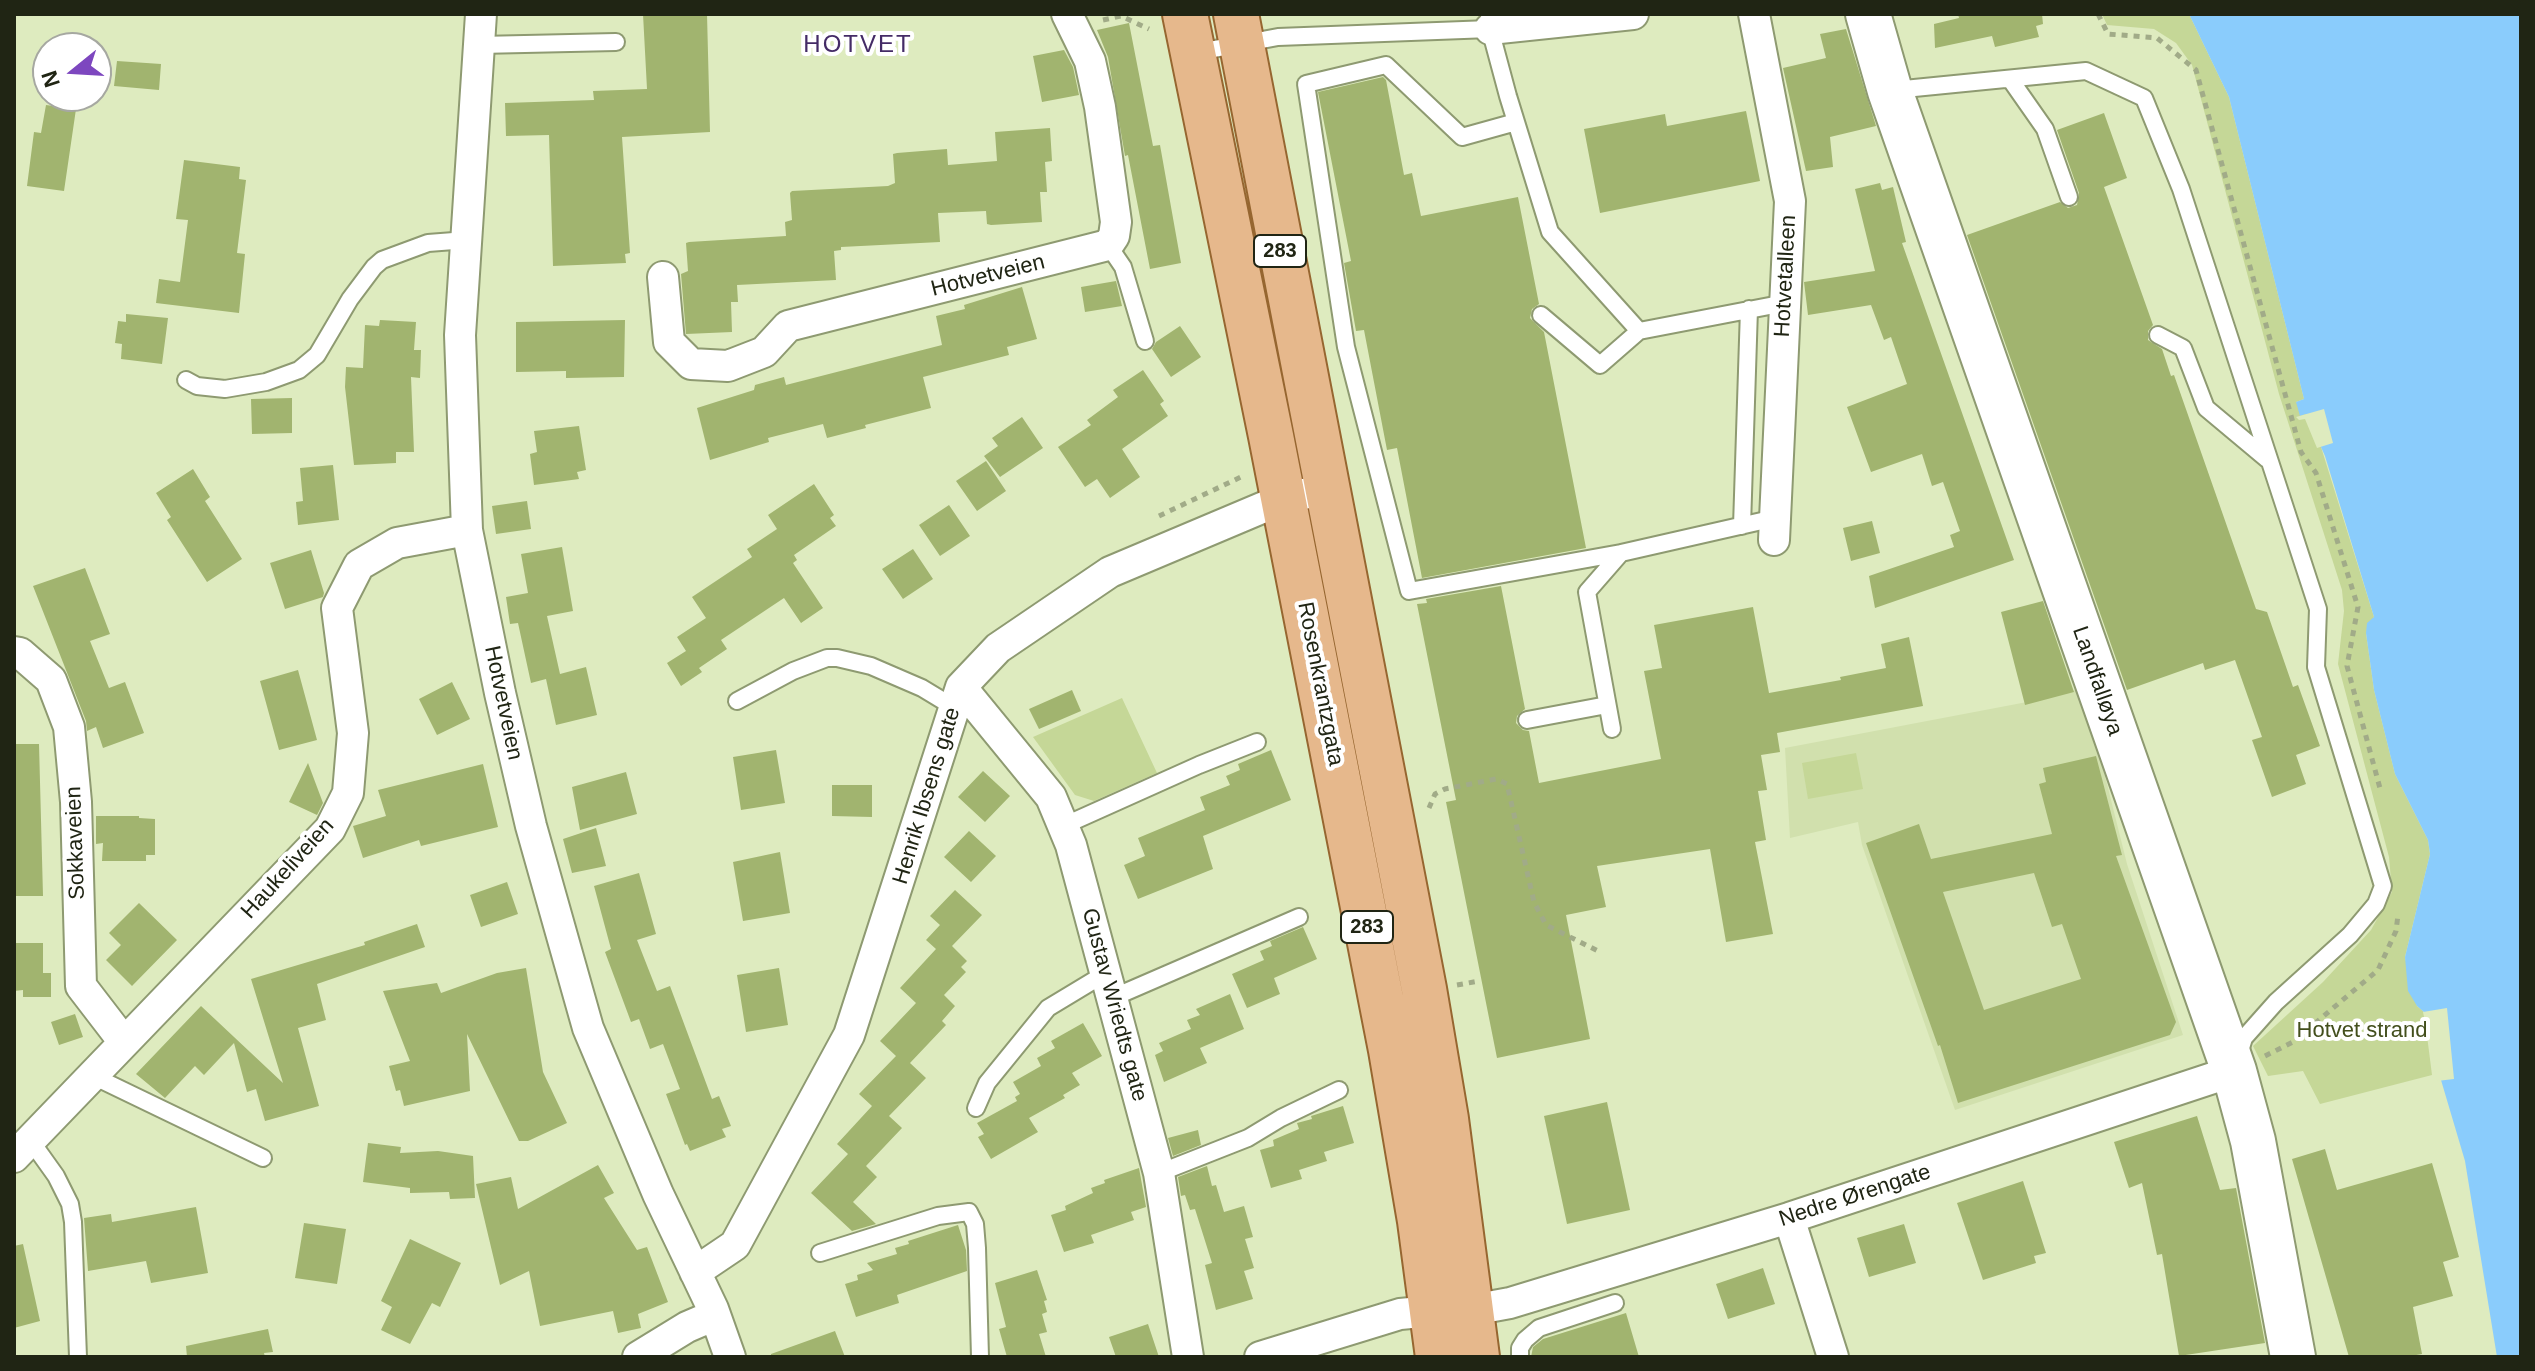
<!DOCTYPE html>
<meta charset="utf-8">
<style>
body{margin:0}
#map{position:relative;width:2535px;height:1371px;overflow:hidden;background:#deebbf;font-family:Helvetica,sans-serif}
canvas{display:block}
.frame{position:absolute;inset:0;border:16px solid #202514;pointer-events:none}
.north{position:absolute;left:32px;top:32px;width:80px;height:80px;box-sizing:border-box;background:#fff;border:2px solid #a6a8a1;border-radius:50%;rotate:252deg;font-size:22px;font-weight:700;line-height:32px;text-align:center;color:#202514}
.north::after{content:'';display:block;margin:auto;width:28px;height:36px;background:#7d47bf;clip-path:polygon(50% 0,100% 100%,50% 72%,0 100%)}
</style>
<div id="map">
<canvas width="2535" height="1371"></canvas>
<div class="frame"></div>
<div class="north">N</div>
</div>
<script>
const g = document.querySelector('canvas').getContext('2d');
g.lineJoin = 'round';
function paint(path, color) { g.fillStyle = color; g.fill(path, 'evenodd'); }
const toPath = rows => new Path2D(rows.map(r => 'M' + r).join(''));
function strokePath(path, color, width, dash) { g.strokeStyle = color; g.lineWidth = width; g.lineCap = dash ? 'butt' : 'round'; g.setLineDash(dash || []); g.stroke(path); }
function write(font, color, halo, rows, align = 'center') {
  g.font = font + ' Helvetica,sans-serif'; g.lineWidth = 8; g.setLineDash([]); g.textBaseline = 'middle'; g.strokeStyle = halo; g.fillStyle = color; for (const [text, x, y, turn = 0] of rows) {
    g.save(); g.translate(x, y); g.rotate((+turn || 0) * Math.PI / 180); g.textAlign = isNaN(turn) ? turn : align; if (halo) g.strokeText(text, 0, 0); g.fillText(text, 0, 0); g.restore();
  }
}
const built = toPath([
 [2083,688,2127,864,2183,1035,1955,1110,1862,845,1858,822,1790,838,1785,748,2027,702]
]);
const green = toPath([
 [2102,14,2189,14,2229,97,2304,399,2296,402,2307,414,2321,447,2374,617,2366,633,2374,690,2395,774,2428,840,2430,854,2405,957,2417,1006,2424,1012,2432,1075,2320,1104,2303,1071,2268,1076,2253,1046,2323,982,2371,930,2392,892,2389,857,2338,664,2344,611,2342,590,2279,394,2192,65,2176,43,2154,29,2107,25],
 [1122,698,1157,773,1094,801,1075,795,1033,737],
 [1856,753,1863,789,1808,799,1802,763]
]);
const water = toPath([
 [2189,14,2521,14,2521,1357,2497,1357,2465,1161,2441,1080,2424,1012,2417,1006,2408,991,2405,957,2430,854,2428,840,2395,774,2374,690,2366,633,2367,623,2374,617,2325,456,2306,414,2300,416,2296,402,2304,399,2229,97]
]);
const pier = toPath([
 [2324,409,2333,443,2317,448,2305,419,2299,420,2296,417],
 [2447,1008,2454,1079,2437,1081,2423,1012]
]);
const building = toPath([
 [643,14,707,14,710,132,622,137,630,253,625,254,626,263,553,266,549,135,506,136,505,103,594,100,593,91,647,89],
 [1958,14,2042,14,2043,24,2036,26,2039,37,1995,47,1992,36,1935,48,1934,24,1959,18],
 [1129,23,1153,146,1160,145,1181,263,1150,269,1128,155,1125,156,1108,57,1097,30],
 [1846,29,1876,126,1830,137,1833,167,1806,171,1783,68,1826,58,1820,34],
 [1064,50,1073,67,1079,95,1042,102,1033,56],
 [117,61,161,64,159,90,114,86],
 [1383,77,1386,80,1404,175,1412,173,1421,216,1518,197,1539,304,1532,309,1530,318,1544,332,1586,548,1422,578,1397,448,1387,450,1364,330,1356,331,1344,263,1351,261,1318,92],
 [46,105,76,109,64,191,27,186,34,132,41,133],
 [1746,111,1760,181,1600,213,1584,129,1665,114,1667,126],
 [2104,113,2127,178,2104,187,2153,325,2148,331,2148,340,2162,349,2171,376,2174,375,2256,609,2267,612,2293,687,2298,685,2320,746,2296,755,2306,784,2272,797,2252,740,2262,737,2235,660,2205,670,2203,663,2127,690,1967,235,2060,202,2068,208,2077,205,2079,193,2057,130],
 [1050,128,1052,161,1045,162,1047,192,1040,192,1042,222,991,225,987,224,986,211,938,213,940,242,841,247,841,250,834,251,836,280,737,285,738,302,731,302,732,332,686,334,681,274,688,271,686,243,689,242,786,236,785,222,792,220,790,193,792,191,888,186,895,183,893,154,897,153,947,149,948,165,997,161,995,132],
 [184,160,240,167,239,179,246,180,237,253,245,254,239,313,156,303,159,279,180,282,188,220,176,219],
 [1880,183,1882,190,1893,187,1906,242,1902,243,2014,560,1875,608,1869,576,1954,547,1950,535,1960,531,1943,482,1932,486,1922,454,1871,472,1847,407,1907,384,1891,337,1884,340,1871,305,1808,315,1804,282,1875,271,1855,189],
 [1116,281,1122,306,1085,312,1081,287],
 [1022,287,1037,339,1007,347,1009,355,923,377,931,408,865,425,866,428,827,438,823,424,768,438,769,442,710,460,697,408,754,390,755,385,784,377,786,385,942,345,936,316,965,309,964,305],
 [126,314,168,318,162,364,121,359,122,344,115,343,118,321,126,322],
 [380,320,416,322,414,350,421,350,420,378,411,377,414,452,396,452,396,463,354,465,345,387,346,367,363,368,365,325,379,326],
 [625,320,624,377,566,378,566,371,516,372,516,322],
 [1180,326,1201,357,1171,377,1152,349,1156,342],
 [1143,370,1164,401,1160,404,1168,416,1122,449,1140,477,1110,498,1097,479,1085,487,1058,447,1091,425,1087,420,1118,397,1113,390],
 [292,398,292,433,252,434,251,399],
 [1022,417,1043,448,1000,477,984,456,998,446,992,438],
 [579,426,586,470,577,472,579,479,534,485,530,454,537,452,534,431],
 [986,461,1006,491,977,511,956,481],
 [333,465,339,520,298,525,296,502,303,501,300,468],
 [193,469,210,497,205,501,242,559,207,582,167,520,171,517,156,493],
 [814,484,834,515,830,518,836,526,794,555,797,560,793,563,823,608,801,623,784,598,721,640,727,649,699,668,702,672,681,686,667,663,686,651,677,637,706,618,692,597,752,557,747,549,777,529,768,515],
 [527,501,531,529,496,534,492,506],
 [949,505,970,536,940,556,919,525],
 [1872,521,1880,553,1851,561,1843,528],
 [562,547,573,611,547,616,560,674,586,667,597,715,556,725,546,679,531,683,518,623,510,624,506,597,528,593,521,554],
 [913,549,933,579,903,599,882,569],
 [311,550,324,593,323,597,285,609,270,563],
 [85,568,110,634,90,641,109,688,125,682,144,733,103,748,96,727,87,731,86,721,33,586],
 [1501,586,1525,709,1517,716,1516,723,1523,730,1529,731,1539,783,1661,759,1644,671,1662,668,1654,625,1753,607,1769,693,1841,680,1840,677,1886,668,1881,644,1909,637,1923,706,1777,733,1780,752,1761,755,1767,790,1758,791,1766,840,1755,842,1773,934,1726,942,1710,849,1597,866,1606,907,1566,915,1590,1039,1497,1058,1446,802,1456,800,1417,604,1427,603,1426,599],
 [2043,601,2074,692,2025,705,2001,612],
 [298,670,317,740,279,750,260,681],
 [452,682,470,719,437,735,419,699],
 [1072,690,1081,711,1039,729,1029,709],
 [14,744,39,744,43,896,14,896],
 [776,750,785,803,741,810,733,757],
 [1271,750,1291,800,1203,836,1213,869,1138,899,1124,865,1145,856,1138,838,1205,810,1200,797,1230,785,1226,776,1240,770,1238,764],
 [2096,756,2122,855,2116,856,2176,1022,2170,1035,1958,1103,1940,1045,1938,1046,1866,843,1919,824,1931,859,2052,834,2039,784,2046,782,2043,768],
 [2034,873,2052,927,2062,924,2081,979,1984,1010,1943,892],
 [308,763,323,803,317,815,289,802],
 [483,764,498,827,421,846,419,840,363,858,353,826,386,816,378,790],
 [983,771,1010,796,985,822,958,797],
 [626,772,637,814,580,830,572,787],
 [832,785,872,785,872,817,832,816],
 [96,816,139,816,139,818,155,819,155,855,146,855,146,861,102,861,103,843,96,844],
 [596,828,606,866,572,873,563,839],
 [969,831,996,856,971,882,944,857],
 [780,852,790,913,743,921,733,862],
 [639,873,656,934,637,940,657,991,670,986,712,1099,719,1096,731,1126,722,1129,726,1137,690,1151,687,1144,685,1145,666,1094,680,1089,663,1044,650,1049,639,1019,631,1022,605,952,611,949,594,886],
 [507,882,518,914,481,927,470,895],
 [955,890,982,915,952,946,967,961,961,967,966,972,944,995,955,1006,942,1021,946,1025,910,1063,926,1078,889,1116,902,1128,866,1166,877,1177,853,1202,876,1224,852,1231,811,1193,848,1154,837,1144,872,1106,859,1094,896,1056,880,1041,916,1003,900,988,936,949,926,940,940,925,930,916],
 [139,903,177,940,132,986,106,960,121,945,109,933],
 [417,924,425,947,317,984,326,1020,298,1028,319,1106,265,1121,256,1089,247,1092,234,1043,204,1075,195,1066,165,1098,136,1074,201,1006,283,1083,251,979,365,945,364,942],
 [1303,927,1317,959,1274,978,1280,994,1247,1008,1232,974,1264,960,1260,951,1272,946,1270,941],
 [14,943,43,943,43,973,51,973,51,997,23,997,23,990,14,991],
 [526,968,543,1072,567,1123,528,1141,519,1141,467,1034,470,1091,404,1106,400,1090,396,1091,389,1066,410,1061,383,991,437,983,441,993,497,973],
 [779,968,788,1025,746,1032,737,975],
 [1230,994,1244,1029,1200,1048,1207,1063,1164,1082,1155,1055,1163,1051,1159,1043,1191,1029,1187,1020,1200,1015,1196,1009],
 [75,1014,83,1037,59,1045,51,1022],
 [1083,1023,1102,1056,1072,1073,1080,1085,1063,1095,1065,1098,1029,1118,1038,1132,991,1159,978,1137,984,1134,977,1123,1017,1101,1015,1097,1020,1094,1013,1082,1041,1066,1037,1058,1055,1048,1051,1041],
 [1607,1102,1630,1210,1567,1224,1544,1116],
 [1343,1106,1354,1143,1324,1152,1327,1161,1299,1170,1302,1179,1271,1188,1260,1150,1274,1146,1273,1140,1299,1129,1297,1123,1312,1119,1311,1116],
 [2197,1116,2220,1190,2236,1188,2265,1343,2179,1356,2162,1254,2157,1255,2142,1183,2129,1188,2114,1142],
 [1198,1130,1201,1145,1173,1156,1168,1138],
 [368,1143,401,1147,400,1153,438,1151,473,1156,475,1198,450,1199,449,1192,410,1193,410,1188,363,1182],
 [2325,1149,2337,1190,2432,1163,2459,1257,2443,1262,2453,1296,2413,1307,2422,1354,2405,1357,2349,1357,2292,1159],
 [598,1165,614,1193,604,1198,637,1250,647,1247,668,1302,638,1314,641,1328,618,1333,613,1311,540,1326,529,1271,500,1285,476,1184,511,1177,518,1209],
 [1207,1166,1212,1186,1216,1185,1224,1212,1244,1206,1253,1237,1245,1239,1254,1268,1244,1271,1253,1299,1216,1310,1205,1265,1212,1263,1195,1209,1190,1210,1185,1195,1181,1196,1178,1177],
 [1139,1168,1146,1207,1131,1212,1134,1220,1091,1235,1094,1243,1064,1252,1051,1215,1066,1210,1065,1206,1093,1193,1091,1188,1105,1183,1104,1180],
 [2023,1181,2046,1253,2034,1256,2036,1263,1983,1280,1957,1203],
 [196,1207,208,1273,151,1283,146,1261,88,1271,84,1218,111,1214,112,1222],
 [304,1223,346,1229,337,1284,295,1278],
 [1904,1224,1916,1263,1869,1277,1857,1238],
 [958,1225,966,1250,967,1271,897,1295,899,1303,856,1317,845,1284,858,1280,857,1275,873,1270,867,1263,897,1254,895,1248,909,1244,908,1241],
 [410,1239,461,1263,440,1307,432,1303,410,1344,381,1330,392,1307,381,1301],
 [23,1244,40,1321,14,1328,14,1246],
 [1763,1268,1775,1304,1728,1319,1716,1284],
 [1037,1270,1047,1300,1044,1301,1047,1312,1042,1314,1047,1332,1039,1334,1046,1357,1007,1357,999,1329,1006,1327,995,1283],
 [1626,1313,1639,1357,1531,1357,1533,1347,1543,1339],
 [1148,1324,1159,1357,1116,1357,1109,1337],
 [268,1329,273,1352,264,1353,265,1357,187,1357,186,1346],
 [835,1331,845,1357,771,1357,771,1354]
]);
const path = toPath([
 [2098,14,2108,34,2157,38,2196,70,2301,452,2316,473,2358,607,2347,666,2381,792],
 [1103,20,1121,16,1149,29],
 [1159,516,1243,476],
 [1429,808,1435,794,1445,789,1496,779,1507,784,1534,902,1546,925,1598,951],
 [1457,985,1479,981],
 [2265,1056,2293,1042,2378,970,2396,931,2398,915]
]);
const service = toPath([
 [1489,14,1490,29,1508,96,1550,232,1639,331,1785,303],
 [479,45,616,42],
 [1193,53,1278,37,1490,29],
 [2010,79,2045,129,2069,197],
 [1894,90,2086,71,2144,98,2181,189,2318,609,2316,667,2383,886,2376,904,2350,935,2276,1002,2244,1038,2239,1054],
 [1516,122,1462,137,1386,65,1306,84,1346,347,1409,591,1621,553],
 [1108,245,1123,267,1145,341],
 [1541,315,1600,365,1639,331],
 [2158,335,2183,348,2206,408,2267,459],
 [186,380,197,386,225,389,266,382,299,370,317,355,350,299,374,267,382,260,428,243,467,240],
 [1742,526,1749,309],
 [737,701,793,671,827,658,837,658,871,666,922,688,955,708],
 [1527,720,1607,705],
 [1612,729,1587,592,1621,553,1775,518],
 [1063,826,1199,765,1257,742],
 [1112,998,1299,917],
 [93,1076,263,1158],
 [976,1108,987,1083,1048,1008,1106,973],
 [31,1141,56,1176,70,1204,73,1222,78,1357],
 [1159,1173,1248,1138,1281,1118,1339,1090],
 [820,1253,938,1216,969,1212,975,1224,977,1248,980,1357],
 [1520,1357,1520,1348,1525,1340,1539,1328,1615,1303]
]);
const minor = toPath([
 [481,14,460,335,467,530,500,693,531,826,588,1028,658,1194,713,1309,730,1357],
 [1754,14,1790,201,1774,540],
 [1490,29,1633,14],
 [663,277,669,342,691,364,728,366,764,352,788,326,1108,245,1114,236,1116,222,1100,107,1090,61,1067,14],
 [14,652,20,653,51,680,69,727,76,802,81,986,124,1042],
 [961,687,1051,797,1071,845,1159,1173,1188,1357],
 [14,1157,330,829,348,793,353,733,337,608,359,565,397,543,467,530],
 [1789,1218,1833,1357],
 [695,1272,735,1245,849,1035,961,687,998,648,1110,572,1283,499,1329,488],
 [1472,1310,1510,1303,1789,1218,2234,1071],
 [638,1357,687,1327,715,1315],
 [1260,1357,1400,1314,1432,1311]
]);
const secondary = toPath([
 [1868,14,1890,91,2234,1071,2253,1141,2293,1357]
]);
const primary = toPath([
 [1185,14,1271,436,1391,1050,1420,1221,1438,1357],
 [1236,14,1424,989,1446,1119,1477,1357]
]);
const shields = [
 [1280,251,52],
 [1367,927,52]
];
const shieldNames = [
 ["283",1280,251],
 ["283",1367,927]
];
const streetNames = [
 ["Hotvetveien",988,276,-14],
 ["Hotvetalleen",1786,276,-87],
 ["Landfalløya",2097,681,71],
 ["Rosenkrantzgata",1320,684,79],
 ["Hotvetveien",503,703,78],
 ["Henrik Ibsens gate",927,796,-73],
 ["Sokkaveien",76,843,-92],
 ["Haukeliveien",288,869,-48],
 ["Gustav Wriedts gate",1114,1005,75],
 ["Nedre Ørengate",1855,1196,-18]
];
const parkNames = [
 ["Hotvet strand",2362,1031]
];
const neighbourhoodNames = [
 ["HOTVET",858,45]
];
paint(built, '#d1e0ad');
paint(green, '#c5d797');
paint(water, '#8accfc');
paint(pier, '#deebbf');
paint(building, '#a1b46f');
strokePath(service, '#8e9a71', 20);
strokePath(minor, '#8e9a71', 34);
strokePath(secondary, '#8e9a71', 48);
strokePath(primary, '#966630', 48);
strokePath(path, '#a1ab88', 5, [6, 6]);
strokePath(service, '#fff', 16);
strokePath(minor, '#fff', 30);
strokePath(secondary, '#fff', 44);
strokePath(primary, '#e6b88c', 44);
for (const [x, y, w] of shields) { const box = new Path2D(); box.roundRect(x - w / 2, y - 16, w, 32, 6); g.fillStyle = '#fff'; g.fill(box); strokePath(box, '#202514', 2); }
write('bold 20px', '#202514', null, shieldNames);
write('22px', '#202514', '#fff', streetNames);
write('22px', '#434f1d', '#fff', parkNames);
g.letterSpacing = '2px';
write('24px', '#442b66', '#fff', neighbourhoodNames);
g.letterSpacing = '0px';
</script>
